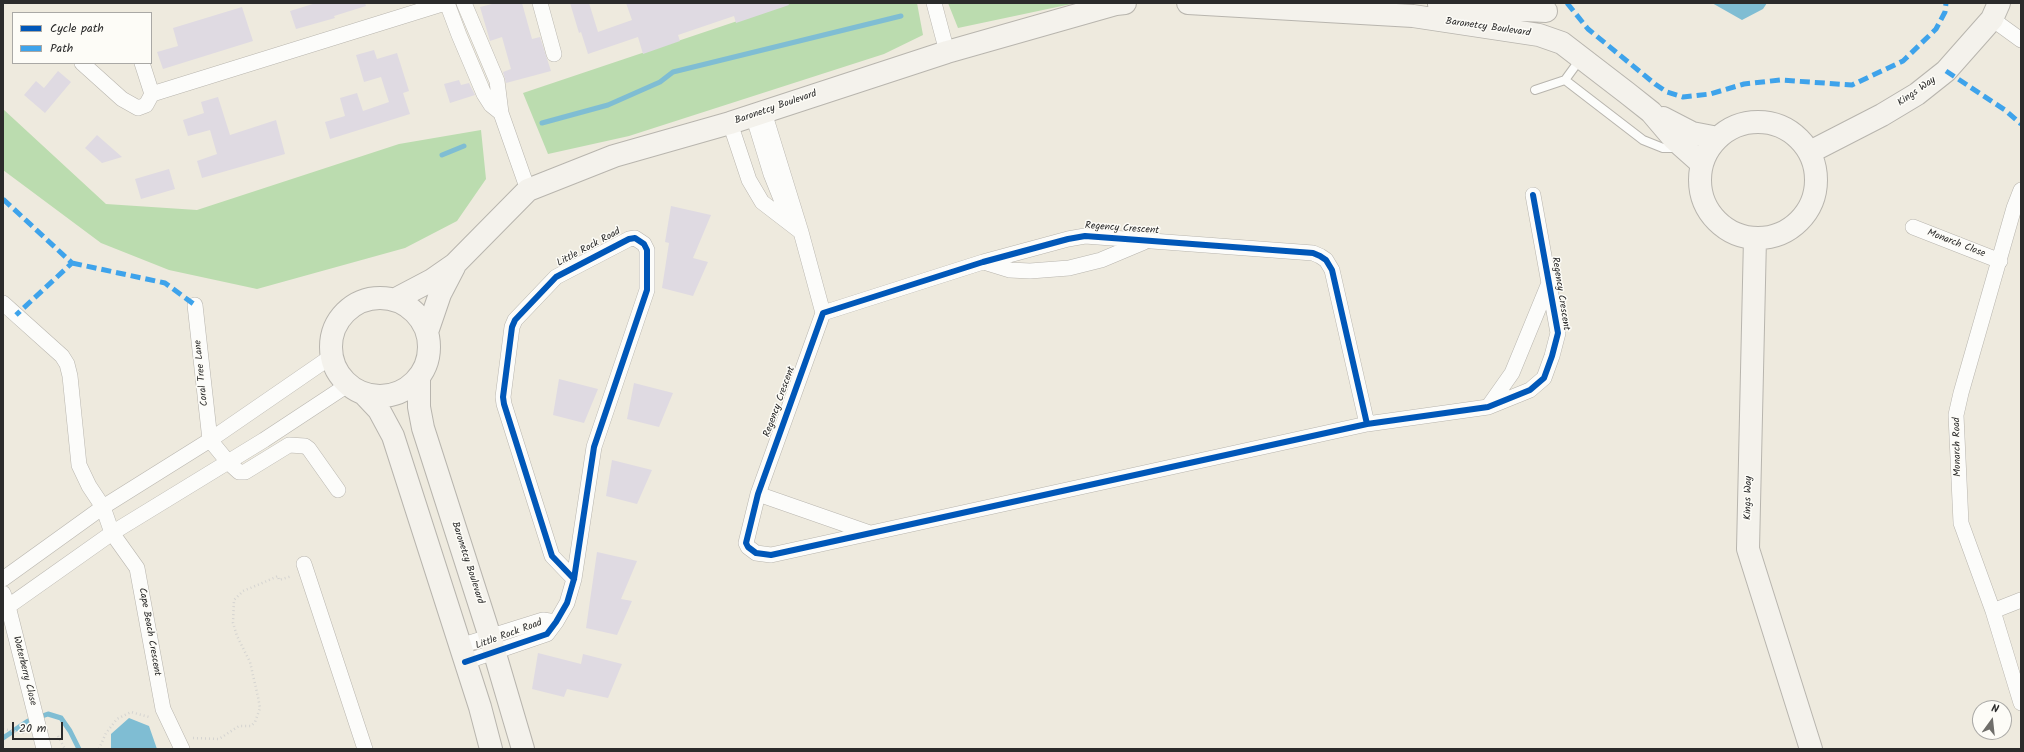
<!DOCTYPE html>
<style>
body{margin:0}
#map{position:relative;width:2024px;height:752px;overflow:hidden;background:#eeeade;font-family:Kalam,sans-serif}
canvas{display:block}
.frame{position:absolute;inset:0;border:4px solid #2b2b2b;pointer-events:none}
.legend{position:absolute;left:12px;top:12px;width:140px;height:52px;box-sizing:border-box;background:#fdfcf7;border:1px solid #a9a8a5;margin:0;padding:5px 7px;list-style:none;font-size:12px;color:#2b2b2b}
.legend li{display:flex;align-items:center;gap:8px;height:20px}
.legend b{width:20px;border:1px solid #a9a8a5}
.north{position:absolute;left:1972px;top:700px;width:40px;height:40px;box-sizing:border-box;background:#fdfcf7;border:1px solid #a9a8a5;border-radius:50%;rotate:15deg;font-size:11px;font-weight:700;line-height:16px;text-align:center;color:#2b2b2b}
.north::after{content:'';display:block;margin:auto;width:14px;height:18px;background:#6f6e6a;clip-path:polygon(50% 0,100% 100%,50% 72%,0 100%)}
.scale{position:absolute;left:12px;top:722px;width:51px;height:18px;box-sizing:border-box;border:2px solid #2b2b2b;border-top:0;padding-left:5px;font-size:12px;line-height:14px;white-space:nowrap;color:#2b2b2b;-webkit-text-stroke:3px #fdfcf7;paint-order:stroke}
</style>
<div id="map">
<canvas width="2024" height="752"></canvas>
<div class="frame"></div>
<ul class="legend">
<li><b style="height:5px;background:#0057b8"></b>Cycle path</li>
<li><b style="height:5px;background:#3ea3eb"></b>Path</li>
</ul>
<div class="north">N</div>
<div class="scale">20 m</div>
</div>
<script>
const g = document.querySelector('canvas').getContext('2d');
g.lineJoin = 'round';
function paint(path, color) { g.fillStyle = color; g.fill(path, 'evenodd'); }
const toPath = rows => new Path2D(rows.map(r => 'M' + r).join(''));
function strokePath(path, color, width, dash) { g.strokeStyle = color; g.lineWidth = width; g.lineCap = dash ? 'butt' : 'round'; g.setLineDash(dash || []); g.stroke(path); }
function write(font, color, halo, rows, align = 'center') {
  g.font = font + ' Kalam,sans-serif'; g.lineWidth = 3; g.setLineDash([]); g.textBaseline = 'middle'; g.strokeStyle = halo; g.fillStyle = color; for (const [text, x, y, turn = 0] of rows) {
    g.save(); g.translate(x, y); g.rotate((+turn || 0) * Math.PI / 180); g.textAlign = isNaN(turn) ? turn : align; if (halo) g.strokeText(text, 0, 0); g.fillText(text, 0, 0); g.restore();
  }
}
const green = toPath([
 [791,3,917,3,923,35,884,54,629,136,548,154,523,93],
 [948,3,1076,3,958,28],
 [3,109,106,204,197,210,399,144,481,130,486,179,457,221,405,248,257,289,169,270,101,243,3,170]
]);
const water = toPath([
 [1712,3,1767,3,1763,9,1742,20],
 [129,718,149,726,157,749,111,749,111,734]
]);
const stream = toPath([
 [542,123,608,105,660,82,673,72,901,16],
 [442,155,464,146],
 [16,729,28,721,48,714,61,718,70,731,79,749],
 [3,738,12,732]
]);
const building = toPath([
 [316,3,365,3,366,6,334,16,335,18,296,29,290,11],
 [496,3,522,3,532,39,540,37,551,71,506,83,503,72,511,69,502,37,490,41,480,7],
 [570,3,589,3,598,32,632,20,626,3,788,3,789,5,736,23,734,16,678,35,680,41,643,54,638,37,588,54,581,32,579,33],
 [242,7,253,41,163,69,157,52,178,46,173,28],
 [374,50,377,59,397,53,409,91,403,93,410,114,330,139,325,122,345,116,340,98,357,93,363,111,389,102,381,77,364,82,356,55],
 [58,71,71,82,45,113,24,95,36,81,44,88],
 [459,80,461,85,469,83,475,95,450,103,444,84],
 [218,97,230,135,276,120,285,154,202,178,197,161,217,154,210,130,188,136,183,120,204,113,201,102],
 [97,135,122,157,102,163,85,148],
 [169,169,175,189,141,199,135,179],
 [671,206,711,215,693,258,708,262,693,296,662,288,669,243,665,242],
 [559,379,598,389,584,423,553,415],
 [634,383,673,393,659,427,627,419],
 [612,460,652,470,637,504,606,496],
 [597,552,637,561,621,599,632,601,617,635,586,628],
 [538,653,581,664,583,654,622,664,608,698,567,689,564,697,532,689]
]);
const path = toPath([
 [3,729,24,733],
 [58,736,65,749],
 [193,738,219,739,239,726,251,726,255,722,260,708,258,697,250,662,237,636,233,623,234,600,243,591,260,584,278,576,279,580,292,576],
 [99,749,106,733,117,719,131,712,149,717]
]);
const lane = toPath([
 [1565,80,1643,140,1663,148,1678,148],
 [1535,90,1565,80,1581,58]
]);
const street = toPath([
 [447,3,459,35,484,94,491,105,501,113],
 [464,3,497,81,501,113,528,190],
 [540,3,554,54],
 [934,3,947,52],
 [1992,19,2021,40],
 [82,63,122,99,138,108,146,105,152,94,142,63],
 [152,94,445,3],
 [764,112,801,232,823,313],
 [753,115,771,174,781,199,788,206],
 [730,123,749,180,762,202,801,232],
 [2021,190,2014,208,1961,393,1956,415,1961,523,1993,611,2021,703],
 [1913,227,2000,261],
 [984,262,1010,270,1030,271,1069,268,1101,260,1144,242],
 [3,303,62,356,67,364,70,376,79,465,89,486,103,507,112,533,137,568,163,709,182,749],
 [195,305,210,440,228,462,239,472,245,472,289,445,305,446,309,449,338,490],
 [1488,407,1512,373,1549,283],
 [1367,424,1332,270,1326,260,1320,256,1313,253,1085,236,1068,239,983,262,823,313,758,494,746,543,748,547,756,553,771,555,1367,424,1488,407,1530,390,1544,378,1552,356,1558,333,1533,195],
 [758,494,870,533],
 [304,564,365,749],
 [3,579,103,507,210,440,332,356],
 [3,593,8,606,44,749],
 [3,610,112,533,264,440,349,384],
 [1993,611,2021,600],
 [460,646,543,620,556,622],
 [465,662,547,634,556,622,567,603,574,579,594,447,647,290,647,250,644,244,635,238,629,239,556,277,515,320,512,327,503,397,504,404,552,556,574,579]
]);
const secondary = toPath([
 [1188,3,1413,16,1539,35,1562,43,1627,93,1651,112,1674,139,1701,163],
 [1439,5,1458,7,1546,11],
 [1663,118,1692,133,1718,138],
 '1700 180a58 58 0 1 1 116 0a58 58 0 1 1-116 0Z',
 [1810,152,1882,115,1917,94,1946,71,1992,19,1999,3],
 [1755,238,1748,549,1811,749],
 '331 347a49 49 0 1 1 98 0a49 49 0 1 1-98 0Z',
 [394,300,432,280,455,264,528,190,614,156,730,123,947,52,1116,4,1125,3],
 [427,332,440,294,454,267],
 [419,377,419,407,423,428,490,637,523,749],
 [363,393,379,410,393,436,480,707,491,749]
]);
const quiet = toPath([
 [1567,3,1588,29,1655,84,1667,92,1683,97,1710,94,1744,84,1780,80,1852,85,1903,61,1936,29,1945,12,1946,3],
 [1946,71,2005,110,2021,124],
 [3,199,72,263,16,315],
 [72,263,165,283,195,305]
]);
const cycleway = toPath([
 [1367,424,1332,270,1326,260,1320,256,1313,253,1085,236,1068,239,983,262,823,313,758,494,746,543,748,547,756,553,771,555,1367,424,1488,407,1530,390,1544,378,1552,356,1558,333,1533,195],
 [465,662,547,634,556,622,567,603,574,579,594,447,647,290,647,250,644,244,635,238,629,239,556,277,515,320,512,327,503,397,504,404,552,556,574,579]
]);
const streetNames = [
 ["Baronetcy Boulevard",1488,28,8],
 ["Kings Way",1917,92,-35],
 ["Baronetcy Boulevard",776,108,-19],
 ["Regency Crescent",1122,229,4],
 ["Monarch Close",1956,244,21],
 ["Little Rock Road",589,248,-28],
 ["Regency Crescent",1560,294,81],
 ["Coral Tree Lane",202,373,-96],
 ["Regency Crescent",780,402,-70],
 ["Monarch Road",1958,447,-91],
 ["Kings Way",1749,498,-89],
 ["Baronetcy Boulevard",467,563,72],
 ["Cape Beach Crescent",149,632,80],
 ["Little Rock Road",509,635,-20],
 ["Waterberry Close",24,671,76]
];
paint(green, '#bbdcaf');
paint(water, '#7fbdd3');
strokePath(stream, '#7fbdd3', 5);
paint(building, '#dfdae2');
strokePath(lane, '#b8b5ae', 10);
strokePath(street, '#b8b5ae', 16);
strokePath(secondary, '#b8b5ae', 24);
strokePath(path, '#d5d4d1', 2.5, [1, 3]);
strokePath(lane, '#fcfcfa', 8);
strokePath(street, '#fcfcfa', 15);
strokePath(secondary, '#f4f2ec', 22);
strokePath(quiet, '#3ea3eb', 5, [10, 5]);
strokePath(cycleway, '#0057b8', 6);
write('10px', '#2b2b2b', '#fdfcf7', streetNames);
</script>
